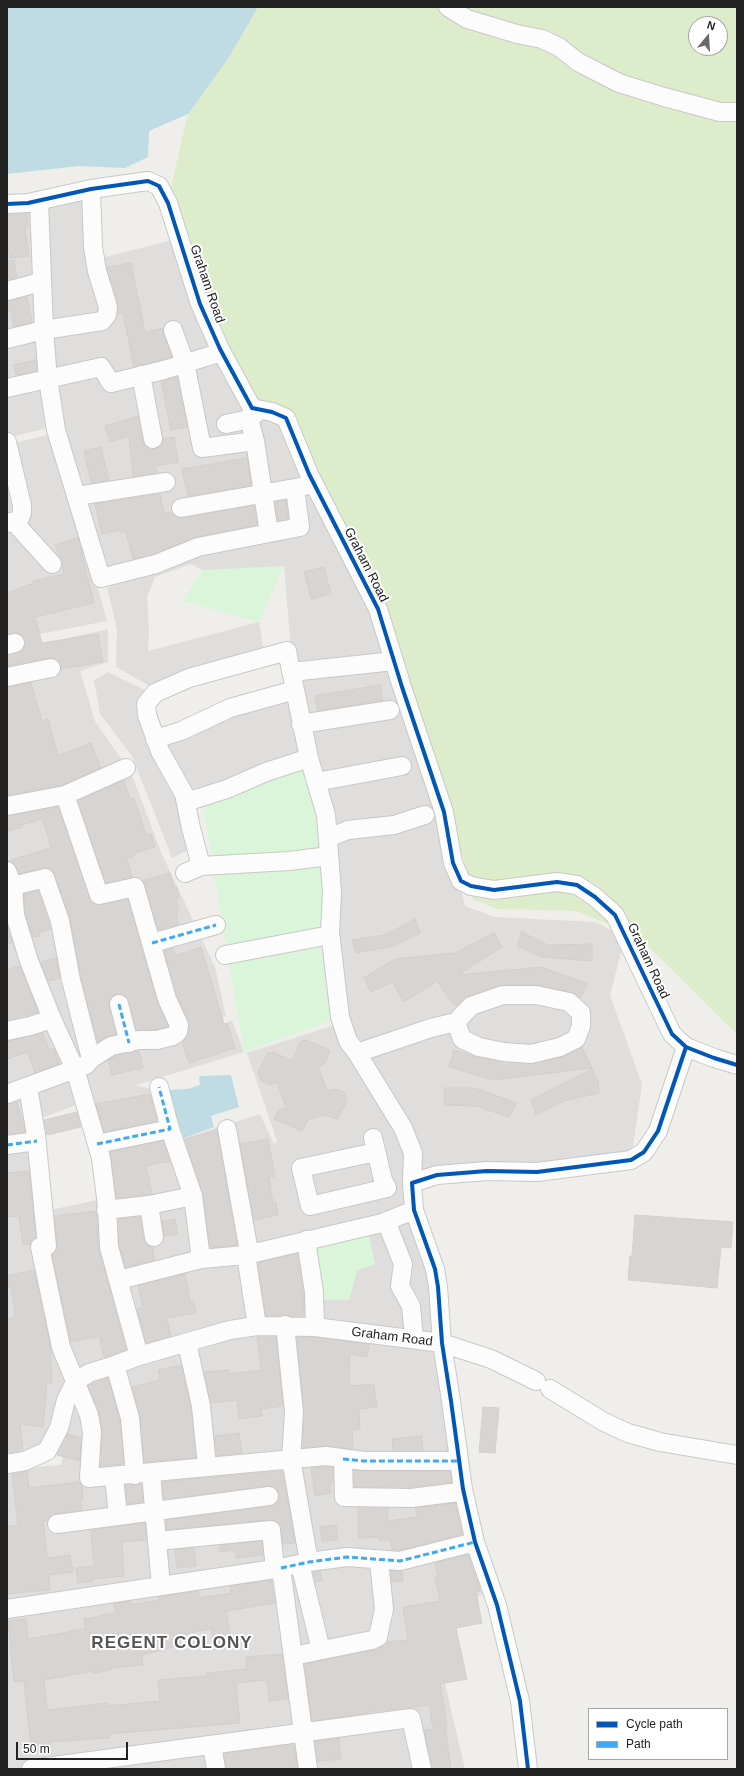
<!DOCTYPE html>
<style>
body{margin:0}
#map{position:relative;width:744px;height:1776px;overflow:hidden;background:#f0eeeb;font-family:Arial,sans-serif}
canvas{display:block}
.frame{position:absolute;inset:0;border:8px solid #222;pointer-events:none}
.legend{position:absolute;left:588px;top:1708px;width:140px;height:52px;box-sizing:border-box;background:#fff;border:1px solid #a7a7a7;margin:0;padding:5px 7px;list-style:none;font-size:12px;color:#222}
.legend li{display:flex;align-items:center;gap:8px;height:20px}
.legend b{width:20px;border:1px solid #a7a7a7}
.north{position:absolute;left:688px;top:16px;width:40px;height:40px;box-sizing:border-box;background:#fff;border:1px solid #a7a7a7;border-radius:50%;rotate:18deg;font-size:11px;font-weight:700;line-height:16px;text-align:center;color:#222}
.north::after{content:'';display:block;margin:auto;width:14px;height:18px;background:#6a6968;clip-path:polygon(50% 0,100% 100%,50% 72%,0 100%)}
.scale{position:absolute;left:16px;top:1742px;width:112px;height:18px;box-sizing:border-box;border:2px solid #222;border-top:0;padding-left:5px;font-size:12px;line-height:14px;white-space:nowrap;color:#222;-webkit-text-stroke:3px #fff;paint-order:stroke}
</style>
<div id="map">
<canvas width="744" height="1776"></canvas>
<div class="frame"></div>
<ul class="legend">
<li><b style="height:5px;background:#0057b8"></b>Cycle path</li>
<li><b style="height:5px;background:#3fa9f5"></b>Path</li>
</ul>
<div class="north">N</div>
<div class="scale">50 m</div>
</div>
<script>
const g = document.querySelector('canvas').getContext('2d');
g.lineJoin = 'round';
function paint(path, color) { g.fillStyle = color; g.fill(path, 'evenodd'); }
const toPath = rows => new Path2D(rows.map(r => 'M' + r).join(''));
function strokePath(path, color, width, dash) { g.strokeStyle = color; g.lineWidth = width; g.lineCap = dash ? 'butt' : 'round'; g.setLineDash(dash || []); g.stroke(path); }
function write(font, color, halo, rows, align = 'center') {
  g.font = font + ' Arial,sans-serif'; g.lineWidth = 4; g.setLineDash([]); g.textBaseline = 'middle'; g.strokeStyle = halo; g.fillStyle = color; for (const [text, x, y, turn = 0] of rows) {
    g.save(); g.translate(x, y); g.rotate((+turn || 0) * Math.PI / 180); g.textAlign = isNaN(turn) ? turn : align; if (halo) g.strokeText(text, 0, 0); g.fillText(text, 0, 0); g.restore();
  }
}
const residential = toPath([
 [92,193,97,259,177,239,285,421,309,482,295,523,103,581,89,522,82,478,61,434,54,382,45,203],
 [35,206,52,427,7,438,7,207],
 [55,433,107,621,45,633,7,643,7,445],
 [314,491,375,612,454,858,465,906,494,917,595,922,625,937,610,995,642,1084,632,1154,418,1177,350,1034,313,753,191,795,161,740,299,691,291,650,284,566,212,575,191,564,155,577,147,597,149,630,148,651,259,622,264,652,155,689,116,667,117,629,107,588,214,549,303,532,299,492],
 [108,629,108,662,80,671,95,721,123,762,66,790,7,802,7,652],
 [108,672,151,693,143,707,182,793,194,847,172,858,132,756,100,714,94,680],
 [130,770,161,852,215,967,226,1016,180,1038,129,1043,78,1064,33,960,15,878,7,853,7,810],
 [7,877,70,1067,7,1089],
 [232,1020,244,1052,136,1085,157,1091,179,1140,260,1114,274,1144,277,1141,247,1053,338,1024,412,1152,432,1270,439,1339,268,1321,143,1351,114,1244,83,1070,103,1055,130,1048,187,1042],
 [74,1074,81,1103,34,1121,45,1211,103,1199,136,1355,68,1380,55,1458,7,1462,7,1097],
 [264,1328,438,1346,489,1594,431,1604,444,1680,465,1769,7,1769,7,1469,61,1465,74,1388,140,1362]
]);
const grass = toPath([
 [258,7,737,7,737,1033,728,1026,640,938,577,911,498,909,473,900,466,883,464,861,404,684,290,415,255,406,202,300,169,195,188,114,228,59],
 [696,24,720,24,720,48,696,48]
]);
const park = toPath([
 [284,566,259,622,182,601,203,570],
 [309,758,340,1017,244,1052,202,799],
 [368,1230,375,1264,357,1271,349,1300,320,1300,311,1242]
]);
const water = toPath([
 [7,7,258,7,228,59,188,114,149,131,148,157,125,168,79,166,7,174],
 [231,1075,239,1107,211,1116,214,1127,184,1138,166,1090,188,1089,200,1085,199,1076]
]);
const building = toPath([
 [7,214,27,214,28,228,25,228,29,256,10,258,7,241,7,214],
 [14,260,17,278,7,280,7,261,14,260],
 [131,263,145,332,163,328,163,334,172,357,134,367,123,313,118,314,118,304,107,267,131,263],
 [27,297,32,322,14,327,11,311,7,312,7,301,27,297],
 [36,360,37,371,16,375,13,365,36,360],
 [177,377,187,427,171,430,161,381,177,377],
 [138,416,143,441,145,446,150,449,155,449,160,447,163,439,174,437,178,462,156,466,157,473,133,477,129,436,110,442,105,426,138,416],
 [101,447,109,480,91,483,84,451,101,447],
 [247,458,251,485,188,496,182,469,247,458],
 [160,494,164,513,171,512,178,518,254,506,257,525,196,537,153,554,133,559,126,532,121,532,120,530,102,534,95,504,160,494],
 [286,500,288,519,278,521,275,502,286,500],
 [78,538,94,603,35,617,42,643,98,634,103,662,61,669,59,661,49,658,7,666,7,655,22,651,25,646,25,641,23,636,18,633,7,634,7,593,34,583,33,581,64,574,62,561,55,545,78,538],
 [324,567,331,594,311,599,304,572,324,567],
 [31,683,42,721,48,719,58,756,91,743,101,768,62,785,7,795,7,687,31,683],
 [380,685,383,700,318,711,315,696,380,685],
 [124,780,130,799,134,798,146,835,151,834,155,847,133,854,134,856,127,859,132,877,106,883,78,801,124,780],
 [58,807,92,902,101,905,128,899,157,1002,168,1026,156,1030,136,1030,129,1001,126,996,117,994,111,997,109,1002,116,1034,106,1037,98,1042,81,978,70,919,55,874,52,870,47,868,19,874,14,863,7,861,51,848,43,819,21,825,22,827,7,831,7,816,58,807],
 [170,873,174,888,177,887,179,898,176,899,179,911,176,912,179,924,158,930,143,880,170,873],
 [38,891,51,929,39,932,40,936,33,937,25,913,24,894,38,891],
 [415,919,420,933,394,946,356,953,352,940,385,935,415,919],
 [7,925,12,943,7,944,7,925],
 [522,932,548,945,592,944,592,961,542,957,517,946,522,932],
 [494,933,502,947,458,975,542,967,587,984,581,998,571,992,538,985,503,984,468,996,459,1004,454,1005,437,981,404,1002,392,982,371,992,364,978,395,959,455,953,494,933],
 [201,947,224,1024,227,1023,235,1048,189,1063,182,1043,188,1033,189,1021,177,995,164,951,173,948,175,954,178,955,201,947],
 [56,958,60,978,48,981,41,962,56,958],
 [20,966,38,1012,7,1020,7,970,20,966],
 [43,1033,49,1050,54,1048,59,1064,35,1073,28,1052,7,1059,7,1041,43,1033],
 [306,1040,330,1050,325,1063,318,1066,327,1091,334,1089,344,1092,347,1101,337,1119,324,1115,308,1120,302,1131,274,1119,278,1110,286,1107,277,1082,269,1085,261,1081,258,1072,267,1054,273,1052,292,1061,300,1042,306,1040],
 [582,1047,592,1068,494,1080,449,1067,454,1050,478,1058,502,1062,502,1064,530,1064,563,1057,582,1047],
 [139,1051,143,1068,112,1075,108,1060,115,1056,139,1051],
 [592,1069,598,1082,599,1093,564,1101,536,1115,531,1100,592,1069],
 [444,1088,474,1088,517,1103,509,1117,476,1106,445,1105,444,1088],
 [150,1094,157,1121,104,1132,96,1104,150,1094],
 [17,1102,25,1132,7,1134,7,1104,17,1102],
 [77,1112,81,1127,47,1135,44,1120,77,1112],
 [217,1130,237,1245,210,1248,203,1194,185,1139,217,1130],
 [268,1139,275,1176,269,1177,273,1204,276,1203,278,1215,254,1220,240,1144,268,1139],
 [163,1141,170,1161,146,1166,152,1194,117,1198,110,1152,163,1141],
 [29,1171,36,1238,30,1244,23,1245,19,1216,7,1217,7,1173,29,1171],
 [96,1211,99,1250,126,1350,104,1357,99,1336,71,1342,52,1255,56,1251,57,1245,55,1216,96,1211],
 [635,1215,733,1222,731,1248,721,1247,717,1288,628,1280,630,1256,632,1256,635,1215],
 [140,1217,144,1239,146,1244,152,1247,155,1260,126,1267,119,1245,118,1219,140,1217],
 [175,1219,178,1234,164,1236,162,1221,175,1219],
 [297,1254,303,1291,304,1316,284,1315,266,1316,258,1263,297,1254],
 [34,1270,52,1354,51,1354,52,1383,47,1383,43,1427,20,1424,23,1450,10,1453,9,1451,7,1451,7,1319,14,1318,13,1315,15,1315,11,1287,9,1288,7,1276,34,1270],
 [185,1274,190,1302,194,1301,196,1313,167,1318,171,1336,146,1343,137,1309,143,1307,138,1286,185,1274],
 [257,1337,276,1337,283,1406,261,1409,262,1416,239,1419,237,1400,211,1403,204,1372,229,1370,229,1374,261,1370,257,1337],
 [297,1337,314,1337,369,1344,367,1357,350,1354,349,1386,374,1384,377,1407,359,1409,360,1429,352,1430,353,1449,327,1446,303,1448,304,1411,297,1337],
 [181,1365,191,1408,196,1458,144,1462,140,1417,132,1387,160,1380,158,1370,181,1365],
 [108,1378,120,1420,124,1464,101,1466,102,1430,99,1411,88,1386,108,1378],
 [483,1407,499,1408,495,1453,479,1452,483,1407],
 [239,1433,242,1453,217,1456,215,1436,239,1433],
 [68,1434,81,1438,80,1461,57,1455,68,1434],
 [421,1436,423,1450,393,1450,392,1439,421,1436],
 [326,1467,333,1467,333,1482,330,1482,331,1493,315,1496,311,1468,326,1467],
 [354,1470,450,1472,452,1482,410,1487,354,1487,354,1470],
 [27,1471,29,1488,80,1482,82,1485,83,1499,80,1499,82,1510,55,1514,50,1516,47,1521,43,1521,47,1558,70,1555,73,1572,49,1575,50,1590,7,1594,7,1527,18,1525,12,1474,27,1471],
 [282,1471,295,1543,283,1544,280,1524,276,1521,270,1520,167,1530,166,1520,270,1506,276,1504,279,1495,277,1489,273,1486,268,1486,164,1499,162,1482,282,1471],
 [141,1484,143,1502,127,1504,125,1485,141,1484],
 [455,1503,462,1534,399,1550,392,1550,391,1540,379,1540,378,1537,358,1538,358,1508,388,1508,388,1521,417,1517,415,1508,455,1503],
 [145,1523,146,1540,122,1542,124,1576,92,1579,93,1581,78,1583,76,1568,94,1566,91,1530,145,1523],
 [336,1525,338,1540,322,1541,320,1527,336,1525],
 [262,1541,263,1555,236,1558,235,1550,220,1552,220,1545,262,1541],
 [194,1548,196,1566,177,1568,175,1550,194,1548],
 [468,1555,478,1584,480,1591,476,1592,482,1623,456,1628,467,1679,440,1684,447,1725,445,1725,451,1769,432,1769,424,1730,433,1729,429,1705,368,1712,368,1713,312,1721,305,1664,374,1650,387,1642,408,1640,403,1607,440,1601,435,1577,438,1577,435,1563,468,1555],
 [320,1571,322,1581,315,1582,313,1572,320,1571],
 [391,1571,402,1571,403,1581,392,1582,391,1571],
 [271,1580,275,1603,226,1611,232,1647,215,1650,211,1629,179,1635,181,1645,142,1655,143,1665,111,1668,111,1670,93,1673,93,1671,44,1680,47,1710,107,1703,107,1706,160,1701,158,1680,207,1676,207,1673,247,1669,246,1657,282,1654,288,1699,269,1701,267,1680,236,1683,240,1723,109,1734,110,1738,50,1742,50,1745,31,1746,24,1681,14,1682,8,1621,26,1619,28,1639,85,1629,84,1619,116,1613,114,1604,130,1601,131,1605,159,1600,158,1597,198,1591,199,1598,231,1593,230,1586,271,1580],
 [339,1738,341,1759,318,1761,315,1741,339,1738],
 [294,1744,297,1767,286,1769,226,1769,224,1754,294,1744]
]);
const minor = toPath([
 [448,7,467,19,517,34,542,39,559,47,578,62,619,83,664,97,720,112,737,112],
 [39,201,44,330,48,379,56,430,101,578,156,564,198,547,300,527,295,488,314,484],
 [7,204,28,203,91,189,148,181,159,186,168,203,200,304,220,349,252,408,272,412,286,418,309,474,378,609,402,687,444,812,453,863,461,881,471,886,494,890,557,882,577,885,595,897,615,915,672,1034,686,1047,714,1058,737,1065],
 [7,291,41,282],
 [173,330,185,363,202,448,255,441],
 [7,339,44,330,102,321,107,315,108,307,97,271,93,247,91,189],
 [141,375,153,439],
 [7,388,101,367,111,383,164,370,222,352],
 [249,419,255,441,269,533],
 [226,424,249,419,258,412],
 [77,496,166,482],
 [181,508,295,488],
 [14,522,52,564],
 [7,523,19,520,22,513,22,505,7,442],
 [7,645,15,643],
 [291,672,394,661],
 [7,677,51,668],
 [301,724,390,710],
 [155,739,181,731,230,708,295,690],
 [316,782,402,766],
 [186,802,227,789,266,772,309,758],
 [7,806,65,795,126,768],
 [328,838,348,830,394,825,425,815],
 [201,866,191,828,184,794,160,751,147,715,146,704,155,693,189,678,287,651,309,758,326,815,332,893,330,932,340,1017,348,1041,357,1053,403,1128,413,1153,412,1183,414,1210,435,1269,438,1287,442,1343,451,1401,463,1489,475,1542,497,1605,520,1701,528,1769],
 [7,871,13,886,15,915,29,961,52,1019,75,1069,101,1158,107,1206,109,1247,139,1356],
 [185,873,201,866,289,861,329,856],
 [13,886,45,878,60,921,71,980,91,1059],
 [152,943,216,925],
 [225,955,330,935],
 [119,1004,129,1043],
 [7,1031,30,1026,52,1019],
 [357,1053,431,1028,456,1022,471,1006,503,995,536,995,569,1002,581,1013,581,1026,576,1039,560,1047,531,1054,504,1052,479,1047,462,1039,456,1022],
 [28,1087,36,1135,47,1246],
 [7,1094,86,1065,91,1059,111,1046,139,1040,157,1040,173,1036,178,1032,179,1025,167,999,135,887,99,895,65,795],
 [170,1129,193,1196,201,1259],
 [227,1129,248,1246,246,1255,257,1326],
 [373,1138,383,1180,387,1188,310,1206,301,1168,376,1152],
 [97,1144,170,1129,159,1087],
 [7,1145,37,1141],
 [412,1183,437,1175,487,1171,537,1172,631,1160,644,1152,658,1131,686,1047],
 [106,1210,149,1205],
 [386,1221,403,1264,400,1286,411,1306,414,1339],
 [154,1237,149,1205,193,1196],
 [306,1240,314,1292,315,1327],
 [40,1247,61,1347,89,1415,92,1432,89,1478,326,1456,364,1461,459,1461],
 [119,1280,201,1259,246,1255,382,1223,414,1210],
 [285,1325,294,1412,291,1459,309,1562],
 [187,1343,201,1406,207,1466],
 [115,1365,130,1418,135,1475],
 [550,1389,604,1422,628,1433,660,1442,737,1455],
 [343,1459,344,1497,411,1498,459,1492],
 [7,1464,25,1461,47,1451,59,1428,66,1400,75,1382,89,1373,115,1365,139,1356,230,1330,257,1326,315,1327,442,1343,491,1359,536,1381],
 [151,1473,161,1586],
 [114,1477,118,1516],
 [57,1524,269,1496],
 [157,1541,271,1530,275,1569],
 [300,1564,321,1650],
 [281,1568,308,1769],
 [7,1609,275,1569,309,1562,347,1557,400,1561,475,1542],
 [293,1656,372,1640,378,1637,384,1609,379,1561],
 [212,1745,216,1769],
 [31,1769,411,1718,422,1769]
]);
const quiet = toPath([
 [152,943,216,925],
 [119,1004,129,1043],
 [97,1144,170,1129,159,1087],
 [7,1145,37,1141],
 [343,1459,364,1461,459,1461],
 [281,1568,309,1562,347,1557,400,1561,475,1542]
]);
const cycleway = toPath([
 [7,204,28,203,91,189,148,181,159,186,168,203,200,304,220,349,252,408,272,412,286,418,309,474,378,609,402,687,444,812,453,863,461,881,471,886,494,890,557,882,577,885,595,897,615,915,672,1034,686,1047,714,1058,737,1065],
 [528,1769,520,1701,497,1605,475,1542,463,1489,451,1401,442,1343,438,1287,435,1269,414,1210,412,1183,437,1175,487,1171,537,1172,631,1160,644,1152,658,1131,686,1047]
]);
const streetNames = [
 ["Graham Road",207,284,71],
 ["Graham Road",366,565,63],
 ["Graham Road",648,961,65],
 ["Graham Road",392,1337,7]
];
const districtNames = [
 ["REGENT COLONY",172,1643]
];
paint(residential, '#dfdedc');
paint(grass, '#ddeccb');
paint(park, '#daf5da');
paint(water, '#bfdbe3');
paint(building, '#d7d4d2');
strokePath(building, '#d3d0cc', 1);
strokePath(minor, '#c9c8c7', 20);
strokePath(minor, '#fdfcfc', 18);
strokePath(quiet, '#3fa9f5', 3, [6, 3]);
strokePath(cycleway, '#0057b8', 4);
write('13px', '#222', '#fff', streetNames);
g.letterSpacing = '1px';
write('bold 17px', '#555', '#fff', districtNames);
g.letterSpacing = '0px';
</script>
